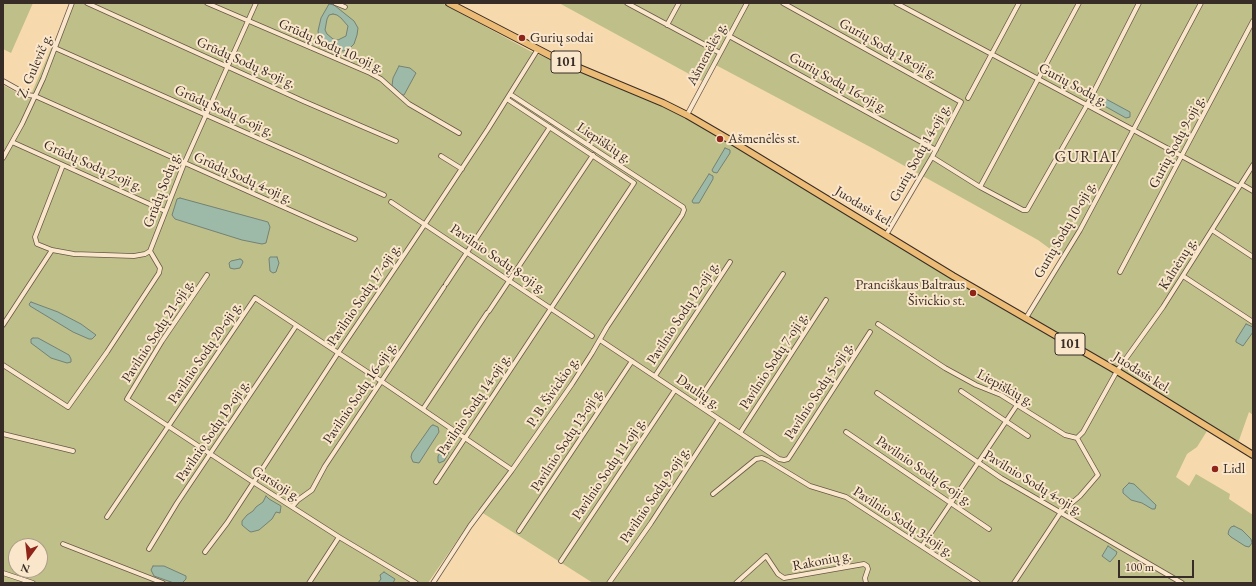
<!DOCTYPE html>
<meta charset="utf-8">
<style>
body{margin:0}
#map{position:relative;width:1256px;height:586px;overflow:hidden;background:#f7d9ae;font-family:"EB Garamond",serif}
canvas{display:block}
.frame{position:absolute;inset:0;border:4px solid #382c26;pointer-events:none}
.north{position:absolute;left:8px;top:538px;width:40px;height:40px;box-sizing:border-box;background:#fae6ca;border:1px solid #ac9c88;border-radius:50%;rotate:195deg;font-size:11px;font-weight:700;line-height:16px;text-align:center;color:#382c26}
.north::after{content:'';display:block;margin:auto;width:14px;height:18px;background:#8f2418;clip-path:polygon(50% 0,100% 100%,50% 72%,0 100%)}
.scale{position:absolute;left:1118px;top:560px;width:76px;height:18px;box-sizing:border-box;border:2px solid #382c26;border-top:0;padding-left:5px;font-size:12px;line-height:14px;white-space:nowrap;color:#382c26;-webkit-text-stroke:3px #fae6ca;paint-order:stroke}
</style>
<div id="map">
<canvas width="1256" height="586"></canvas>
<div class="frame"></div>
<div class="north">N</div>
<div class="scale">100 m</div>
</div>
<script>
const g = document.querySelector('canvas').getContext('2d');
g.lineJoin = 'round';
function paint(path, color) { g.fillStyle = color; g.fill(path, 'evenodd'); }
const toPath = rows => new Path2D(rows.map(r => 'M' + r).join(''));
function strokePath(path, color, width, dash) { g.strokeStyle = color; g.lineWidth = width; g.lineCap = dash ? 'butt' : 'round'; g.setLineDash(dash || []); g.stroke(path); }
function write(font, color, halo, rows, align = 'center') {
  g.font = font + ' "EB Garamond",serif'; g.lineWidth = 4; g.setLineDash([]); g.textBaseline = 'middle'; g.strokeStyle = halo; g.fillStyle = color; for (const [text, x, y, turn = 0] of rows) {
    g.save(); g.translate(x, y); g.rotate((+turn || 0) * Math.PI / 180); g.textAlign = isNaN(turn) ? turn : align; if (halo) g.strokeText(text, 0, 0); g.fillText(text, 0, 0); g.restore();
  }
}
const green = toPath([
 [3,3,33,3,11,53,3,49],
 [71,3,442,3,530,51,671,109,692,121,975,291,1103,366,1207,431,1197,447,1187,454,1176,477,1189,486,1196,474,1230,494,1229,499,1253,515,1253,583,593,583,478,510,428,583,3,583,3,85,29,99],
 [243,216,268,222,206,228,175,219],
 [16,546,40,546,40,570,16,570],
 [559,3,1253,3,1253,415,1249,412,1238,443,1144,384,1026,314,1061,257,1038,240,874,149,712,63,702,81]
]);
const water = toPath([
 [329,4,334,5,354,21,358,28,357,35,354,44,350,48,343,51,328,48,322,43,319,38,318,31,321,18,329,4],
 [333,14,337,15,341,18,348,26,346,36,338,40,333,39,327,34,325,30,327,19,329,15,333,14],
 [399,66,410,68,416,73,404,95,402,95,392,86,393,78,399,66],
 [1102,98,1106,99,1130,112,1130,117,1126,118,1101,104,1100,100,1102,98],
 [725,148,730,150,730,153,717,173,713,172,712,170,725,148],
 [709,174,713,176,713,179,699,203,693,203,692,201,709,174],
 [180,198,268,222,270,227,266,243,262,244,242,240,175,219,172,215,177,199,180,198],
 [277,257,279,263,276,272,273,273,270,271,269,259,270,257,277,257],
 [240,259,242,260,243,262,240,268,234,269,230,268,229,263,231,261,240,259],
 [31,302,58,312,81,324,96,335,92,339,89,339,73,332,30,306,29,304,31,302],
 [1246,324,1253,327,1253,332,1243,346,1236,342,1236,340,1246,324],
 [33,338,38,338,69,355,71,359,71,362,67,363,51,358,31,343,31,339,33,338],
 [433,425,438,427,439,432,419,463,413,462,411,457,412,453,431,426,433,425],
 [446,444,450,444,451,449,444,461,439,463,438,461,438,456,446,444],
 [1129,483,1134,484,1156,505,1155,509,1152,509,1142,503,1131,500,1123,493,1123,489,1129,483],
 [266,496,269,499,281,506,280,513,276,512,272,519,259,530,251,532,249,531,242,525,242,521,247,515,253,511,256,507,263,502,266,496],
 [1234,526,1242,530,1251,539,1252,543,1249,547,1245,546,1231,537,1228,534,1229,530,1231,527,1234,526],
 [1108,546,1117,552,1116,555,1110,562,1102,556,1108,546],
 [153,566,164,566,186,576,186,579,182,583,174,583,154,576,151,570,153,566],
 [384,572,395,579,393,583,378,583,381,579,380,575,384,572]
]);
const street = toPath([
 [87,3,303,101,396,141],
 [207,3,370,73,381,79,409,104,459,133],
 [335,3,345,7],
 [627,3,720,53],
 [783,3,961,102,932,157,886,235],
 [896,3,1087,105,1239,187],
 [667,25,679,3],
 [729,36,936,150],
 [55,48,303,158,384,195],
 [3,81,28,95,35,96,355,239],
 [968,98,1019,3],
 [687,115,747,3],
 [12,142,165,211],
 [441,156,462,169],
 [932,157,980,187,1023,210,1027,210,1087,105,1139,3],
 [3,158,22,124,43,79,72,3],
 [1241,184,1253,191],
 [980,187,1079,3],
 [391,202,592,336],
 [1212,230,1253,257],
 [52,250,37,244,35,237,63,165],
 [1120,272,1253,21],
 [207,275,162,341,127,399,253,482,339,537,416,583],
 [1183,276,1253,322],
 [446,284,550,127],
 [489,311,593,155],
 [1026,318,1080,230,1201,3],
 [878,324,945,368,976,385,1001,395,1065,435,1077,438,1083,432,1117,371,1163,307,1253,165],
 [3,325,52,250,74,254,134,256,145,254,150,251],
 [600,340,779,459,784,460,788,459,792,453,870,332],
 [3,365,68,407,107,352,159,273,160,268,150,251,184,164,256,3],
 [655,376,730,262],
 [961,391,1028,436],
 [877,393,1001,478,1182,583],
 [696,404,783,274],
 [423,409,487,313],
 [846,432,989,529],
 [740,433,826,300],
 [3,434,73,451],
 [436,482,634,183,507,99],
 [713,494,756,459,762,458,767,460,810,486,846,497,978,583],
 [292,507,298,500,312,490,325,466,444,287],
 [107,517,255,298,381,381,512,470],
 [519,531,632,361],
 [63,544,163,583],
 [922,546,1017,405],
 [149,549,177,503,296,326],
 [205,552,227,523,338,353,425,224,488,129,538,49],
 [561,561,675,390],
 [3,573,33,583],
 [309,583,339,537],
 [433,583,470,526,512,470,572,384,592,353,607,327,682,215,684,210,683,207,510,94],
 [609,583,651,523,719,419],
 [736,583,766,556,778,574,784,578,864,564,867,566,868,569,865,578,866,583],
 [1014,583,1061,512,1080,496,1098,475,1077,438]
]);
const primary = toPath([
 [449,3,553,57,663,103,687,115,735,143,953,276,1117,371,1253,455]
]);
const markers = [
 [522,38,4,"#8f2418"],
 [720,139,4,"#8f2418"],
 [973,293,4,"#8f2418"],
 [1215,469,4,"#8f2418"]
];
const shields = [
 [566,62,30],
 [1070,344,30]
];
const shieldNames = [
 ["101",566,62],
 ["101",1070,344]
];
const poiNames = [
 ["Gurių sodai",530,38],
 ["Ašmenėlės st.",728,139],
 ["Pranciškaus Baltraus",965,285,"right"],
 ["Šivickio st.",965,301,"right"],
 ["Lidl",1223,469]
];
const streetNames = [
 ["Grūdų Sodų 10-oji g.",331,46,24],
 ["Gurių Sodų 18-oji g.",888,49,29],
 ["Ašmenėlės g.",707,54,-62],
 ["Grūdų Sodų 8-oji g.",246,63,24],
 ["Z. Gulevič g.",35,66,-67],
 ["Gurių Sodų 16-oji g.",838,83,29],
 ["Gurių Sodų g.",1073,85,28],
 ["Grūdų Sodų 6-oji g.",224,111,24],
 ["Gurių Sodų 9-oji g.",1177,142,-62],
 ["Liepiškių g.",604,143,33],
 ["Gurių Sodų 14-oji g.",920,153,-61],
 ["Grūdų Sodų 2-oji g.",93,166,24],
 ["Grūdų Sodų 4-oji g.",243,178,24],
 ["Grūdų Sodų g.",162,190,-69],
 ["Juodasis kel.",864,207,31],
 ["Gurių Sodų 10-oji g.",1065,230,-60],
 ["Pavilnio Sodų 8-oji g.",498,259,34],
 ["Kalnėnų g.",1178,264,-58],
 ["Pavilnio Sodų 17-oji g.",364,295,-56],
 ["Pavilnio Sodų 12-oji g.",683,313,-57],
 ["Pavilnio Sodų 21-oji g.",158,331,-57],
 ["Pavilnio Sodų 20-oji g.",205,353,-56],
 ["Pavilnio Sodų 7-oji g.",774,361,-57],
 ["Juodasis kel.",1142,373,32],
 ["Liepiškių g.",1005,388,28],
 ["Pavilnio Sodų 5-oji g.",819,391,-57],
 ["P. B. Šivickio g.",553,392,-56],
 ["Daulių g.",698,392,34],
 ["Pavilnio Sodų 16-oji g.",360,393,-56],
 ["Pavilnio Sodų 14-oji g.",474,405,-56],
 ["Pavilnio Sodų 19-oji g.",213,431,-56],
 ["Pavilnio Sodų 13-oji g.",567,440,-57],
 ["Pavilnio Sodų 11-oji g.",609,469,-56],
 ["Pavilnio Sodų 6-oji g.",924,471,34],
 ["Pavilnio Sodų 4-oji g.",1033,483,31],
 ["Garsioji g.",276,484,32],
 ["Pavilnio Sodų 9-oji g.",655,495,-56],
 ["Pavilnio Sodų 3-ioji g.",903,522,33],
 ["Rakonių g.",822,561,-11]
];
const quarterNames = [
 ["GURIAI",1086,158]
];
paint(green, '#bebf89');
paint(water, '#9dbaa8');
strokePath(water, '#758174', 1);
strokePath(street, '#685748', 5.5);
strokePath(primary, '#382c26', 8);
strokePath(street, '#fae6ca', 4);
strokePath(primary, '#ecbc77', 6);
for (const [x, y, r, color] of markers) { const dot = new Path2D(); dot.arc(x, y, r, 0, 2 * Math.PI); g.fillStyle = color; g.fill(dot); strokePath(dot, '#fae6ca', 1.5); }
for (const [x, y, w] of shields) { const box = new Path2D(); box.roundRect(x - w / 2, y - 11, w, 22, 3); g.fillStyle = '#fae6ca'; g.fill(box); strokePath(box, '#382c26', 1); }
write('bold 13px', '#382c26', null, shieldNames);
write('14px', '#382c26', '#fae6ca', poiNames, 'left');
write('14px', '#382c26', '#fae6ca', streetNames);
g.letterSpacing = '1px';
write('16px', '#382c26', '#fae6ca', quarterNames);
g.letterSpacing = '0px';
</script>
